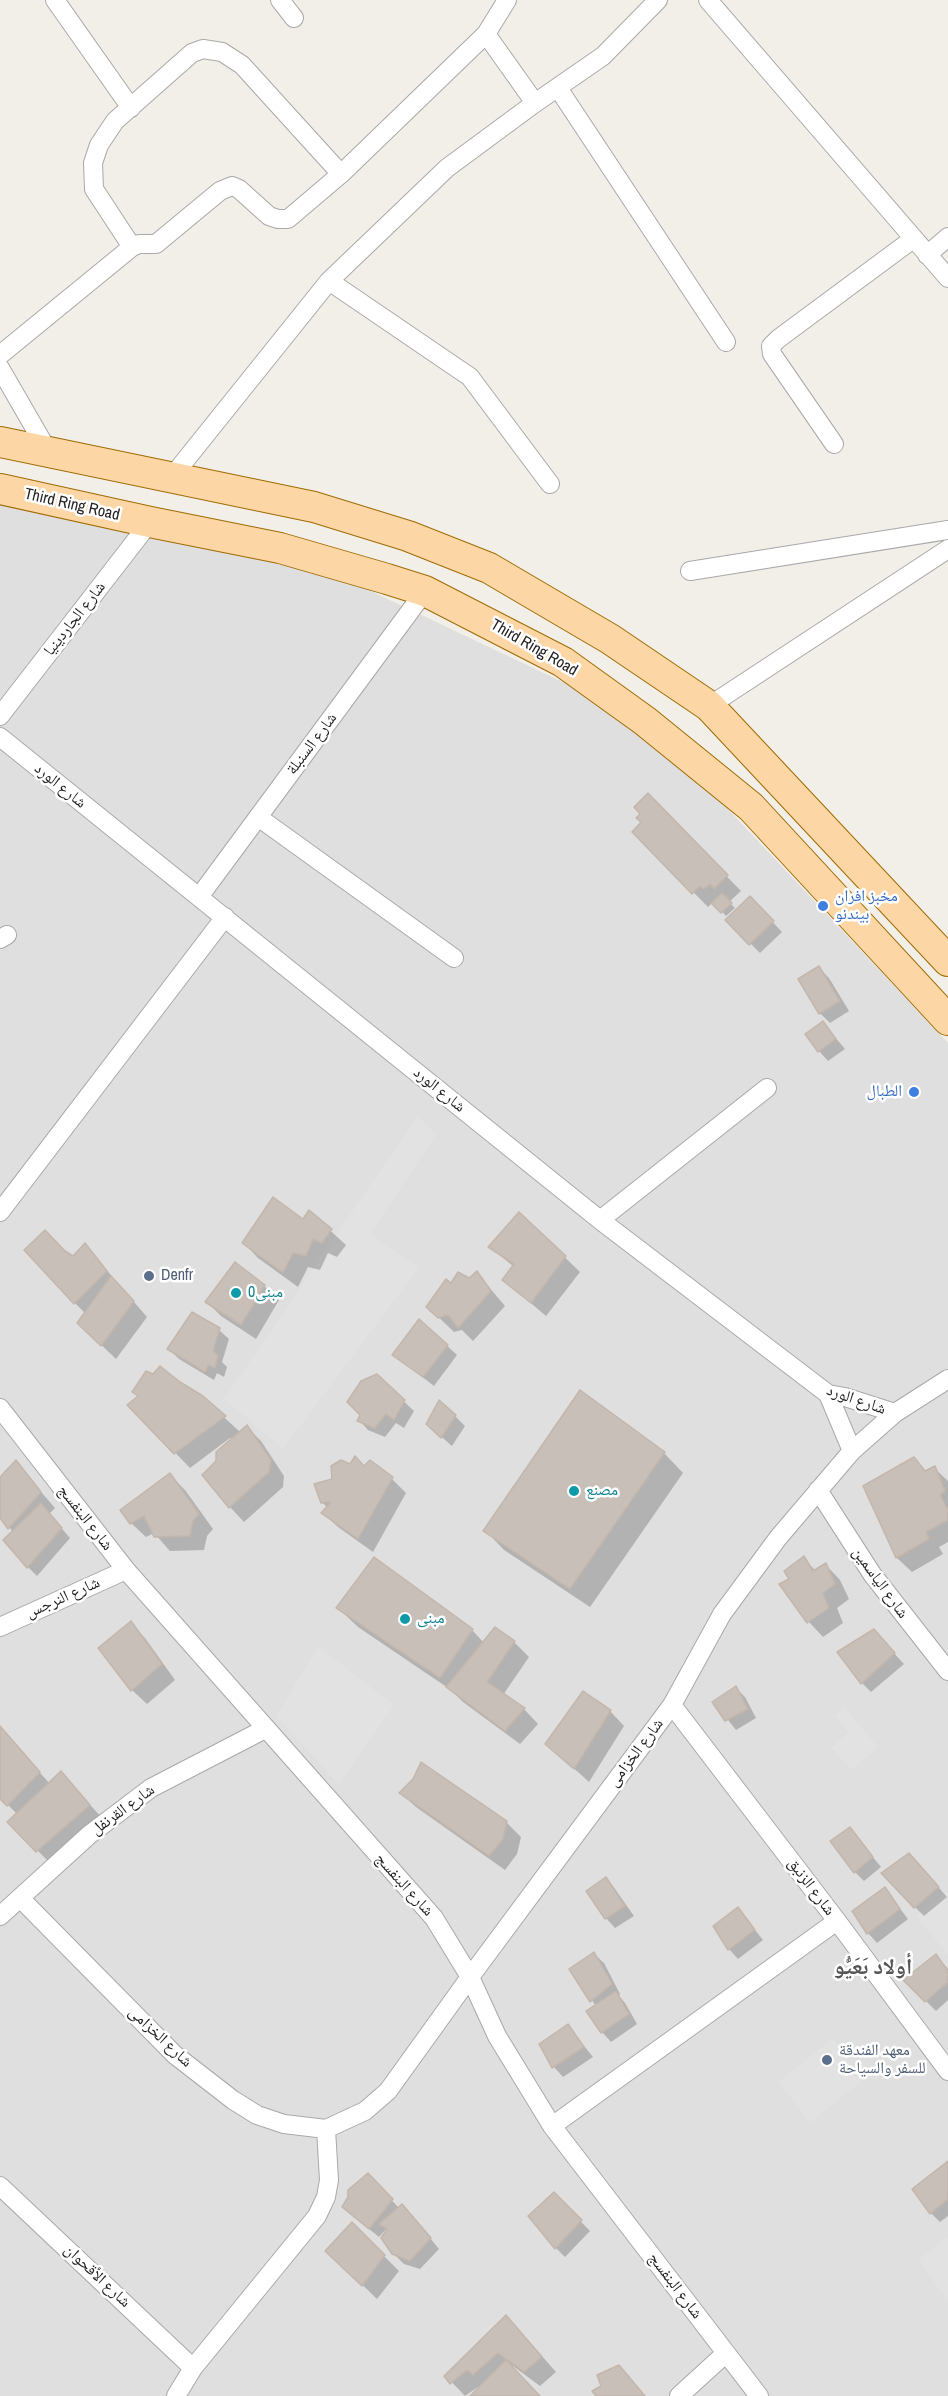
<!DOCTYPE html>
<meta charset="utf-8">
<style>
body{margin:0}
canvas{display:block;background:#f2efe9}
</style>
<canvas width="948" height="2396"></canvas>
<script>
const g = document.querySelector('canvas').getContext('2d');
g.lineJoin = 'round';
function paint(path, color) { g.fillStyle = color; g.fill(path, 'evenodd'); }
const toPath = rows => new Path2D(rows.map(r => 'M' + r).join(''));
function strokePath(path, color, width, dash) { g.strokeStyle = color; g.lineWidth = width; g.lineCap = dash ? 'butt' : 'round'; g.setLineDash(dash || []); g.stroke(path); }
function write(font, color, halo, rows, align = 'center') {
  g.font = font + ' "Archivo Narrow","Noto Naskh Arabic",sans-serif'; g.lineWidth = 5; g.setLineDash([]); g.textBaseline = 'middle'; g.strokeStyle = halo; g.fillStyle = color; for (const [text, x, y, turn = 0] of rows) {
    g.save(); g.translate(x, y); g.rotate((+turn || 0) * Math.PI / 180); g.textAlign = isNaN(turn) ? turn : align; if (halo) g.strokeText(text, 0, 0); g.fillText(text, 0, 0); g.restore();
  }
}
const residential = toPath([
 [0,480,280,548,645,721,948,1043,948,2396,0,2396]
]);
const parking = toPath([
 [418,1115,436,1135,370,1234,419,1268,283,1449,224,1399],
 [318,1646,394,1705,339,1785,276,1716],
 [845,1707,878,1747,851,1770,831,1747,849,1732,835,1715],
 [948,1891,948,1955,916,1916],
 [833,2038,862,2081,810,2123,778,2082],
 [948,2236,948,2301,918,2260]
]);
const shadow = toPath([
 [648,796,741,891,729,902,735,908,726,916,713,902,708,907,634,832,643,822],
 [750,898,782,932,760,953,727,920],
 [819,968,829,978,849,1011,830,1023,820,1013,800,979],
 [823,1023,845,1049,828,1061,819,1051],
 [310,1212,346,1245,337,1257,328,1253,320,1270,308,1267,298,1287,258,1258,244,1243,304,1221],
 [520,1214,580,1272,546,1316,504,1280,514,1267,490,1247],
 [85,1245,147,1317,116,1359,93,1337,85,1313,75,1303,66,1253,73,1258],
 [477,1273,505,1306,473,1341,462,1330,454,1332,428,1307,452,1285,470,1280],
 [264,1286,279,1300,256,1339,221,1316,207,1302],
 [420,1321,457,1355,434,1386,394,1355],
 [219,1330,229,1339,222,1362,227,1367,224,1377,217,1373,214,1380,179,1359,169,1349],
 [377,1376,414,1411,404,1428,396,1423,385,1437,368,1430,359,1420],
 [179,1383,202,1397,240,1432,247,1427,261,1441,284,1476,283,1487,244,1522,230,1507,218,1461,232,1440,230,1438,190,1468,129,1405],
 [580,1393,664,1453,683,1473,590,1607,504,1550,485,1530],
 [455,1416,465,1426,452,1446,437,1433],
 [914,1459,926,1472,934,1468,948,1481,948,1542,939,1547,943,1554,912,1572,897,1558,865,1486],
 [16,1463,55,1508,49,1514,70,1538,37,1576,28,1567,13,1532,0,1516,0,1479],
 [351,1466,364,1468,392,1479,406,1493,373,1552,338,1527,323,1513,328,1508,322,1502,334,1480],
 [170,1475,185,1490,213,1529,207,1536,204,1550,170,1551,154,1533,146,1537,131,1523],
 [803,1558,816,1571,826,1565,840,1580,849,1599,837,1608,843,1623,823,1637,809,1622,781,1584,791,1579],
 [374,1559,472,1630,484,1643,514,1642,529,1657,503,1695,524,1709,538,1724,520,1744,463,1702,451,1690,358,1627,338,1608],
 [130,1623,145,1638,175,1680,147,1704,132,1690,100,1648],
 [883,1641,904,1664,871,1692,862,1683],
 [736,1688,745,1697,756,1718,736,1730,714,1702],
 [610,1711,624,1726,589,1782,547,1744],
 [0,1728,50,1784,61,1773,104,1820,52,1865,9,1822,17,1814,0,1797],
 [401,1793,506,1822,521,1837,517,1854,505,1870,416,1807],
 [850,1829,881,1867,864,1881,855,1872],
 [918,1864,947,1897,924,1916,915,1907],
 [606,1879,615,1889,634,1916,615,1928,606,1918],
 [885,1889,908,1919,877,1943,868,1933],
 [738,1909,763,1940,738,1959,729,1949],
 [594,1954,604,1963,620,1994,619,1996,625,2003,637,2024,611,2042,602,2032,596,2006,571,1970],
 [936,1956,948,1969,948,2000,936,2011,905,1980],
 [568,2026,593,2057,563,2077,554,2067,541,2044],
 [948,2163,948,2216,940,2222,931,2213],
 [368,2175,399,2208,411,2215,439,2249,420,2269,404,2264,393,2253,388,2230,386,2229,379,2237,353,2216],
 [554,2194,590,2231,565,2257,556,2248],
 [352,2224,399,2271,377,2299,342,2265],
 [520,2331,556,2372,540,2386,513,2366,511,2367,539,2396,472,2396,479,2389,478,2387,465,2396,446,2376]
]);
const building = toPath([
 [648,793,728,875,714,889,710,884,704,889,700,886,692,894,632,832,641,822,636,818,640,814,634,807,648,793],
 [722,893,732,903,721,913,711,903,722,893],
 [750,896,774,921,749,945,725,920,750,896],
 [819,966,840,1001,819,1014,798,979,819,966],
 [823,1021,836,1039,818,1052,805,1034,823,1021],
 [273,1197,303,1219,309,1210,332,1229,322,1243,313,1239,306,1256,293,1253,283,1273,242,1243,273,1197],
 [519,1212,566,1256,531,1303,502,1280,514,1264,488,1247,519,1212],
 [45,1230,65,1251,73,1256,85,1243,107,1271,74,1304,24,1250,45,1230],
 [235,1262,265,1285,241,1325,205,1302,235,1262],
 [477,1271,491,1291,458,1328,448,1315,438,1318,426,1307,446,1279,451,1283,458,1272,469,1278,477,1271],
 [111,1276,134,1301,101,1346,77,1323,111,1276],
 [192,1312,220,1328,213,1351,218,1356,215,1368,208,1365,205,1372,167,1349,192,1312],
 [419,1319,448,1345,423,1377,392,1355,419,1319],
 [160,1366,180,1382,203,1396,226,1416,174,1454,127,1405,138,1396,132,1392,146,1371,153,1374,160,1366],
 [377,1374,405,1400,394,1420,386,1414,375,1428,357,1421,360,1415,347,1402,361,1381,377,1374],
 [580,1390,665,1452,570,1589,483,1531,580,1390],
 [439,1400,456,1415,441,1438,426,1424,439,1400],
 [247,1425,271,1460,269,1472,229,1508,202,1475,216,1461,216,1452,247,1425],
 [355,1456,364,1466,370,1460,393,1477,358,1539,321,1513,331,1502,321,1503,314,1484,332,1479,331,1466,341,1460,350,1464,355,1456],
 [914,1457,925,1471,935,1466,945,1491,940,1495,948,1510,948,1520,926,1532,929,1539,896,1558,863,1486,914,1457],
 [16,1460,41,1492,8,1529,0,1518,0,1477,16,1460],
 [170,1473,199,1514,193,1521,190,1536,154,1537,144,1516,130,1524,120,1510,170,1473],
 [41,1503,62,1528,27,1568,3,1540,41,1503],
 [804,1556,813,1571,826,1563,835,1584,823,1593,829,1608,807,1623,779,1584,789,1579,784,1571,804,1556],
 [374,1557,473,1629,440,1678,336,1608,374,1557],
 [131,1621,162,1664,131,1691,98,1648,131,1621],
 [495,1627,515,1641,487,1682,525,1708,505,1731,446,1687,495,1627],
 [874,1629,895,1653,861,1684,837,1652,874,1629],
 [736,1686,748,1709,725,1721,712,1702,736,1686],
 [583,1691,611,1710,574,1769,545,1744,583,1691],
 [0,1726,40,1772,7,1806,0,1799,0,1726],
 [421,1762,507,1821,503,1839,489,1856,399,1793,413,1779,421,1762],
 [61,1771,90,1805,36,1852,7,1822,61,1771],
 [850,1827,873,1857,854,1873,830,1841,850,1827],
 [909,1853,939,1887,914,1908,881,1873,909,1853],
 [606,1877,625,1906,605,1919,586,1891,606,1877],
 [885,1887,900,1909,867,1934,852,1911,885,1887],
 [738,1907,755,1930,728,1950,713,1926,738,1907],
 [594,1952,612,1984,590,2002,569,1969,594,1952],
 [936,1954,948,1971,948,1982,925,2002,903,1980,936,1954],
 [616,1991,629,2014,601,2033,586,2011,616,1991],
 [568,2024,584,2047,552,2068,539,2044,568,2024],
 [948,2161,948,2199,930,2214,912,2189,948,2161],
 [368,2173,393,2199,369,2229,342,2207,348,2197,348,2190,368,2173],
 [554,2192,582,2220,555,2249,528,2216,554,2192],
 [402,2204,431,2238,410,2261,392,2254,381,2238,387,2229,379,2224,402,2204],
 [352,2222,385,2255,362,2286,325,2251,352,2222],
 [506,2315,542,2357,524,2372,498,2353,473,2375,467,2370,450,2384,444,2376,506,2315],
 [506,2360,540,2396,470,2396,506,2360],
 [619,2365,645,2396,596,2396,592,2391,601,2386,597,2375,619,2365]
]);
const minor = toPath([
 [55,0,131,108],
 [280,0,294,18],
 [708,0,948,278],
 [486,34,535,103],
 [558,88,726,342],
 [132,247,94,189,93,163,99,145,115,121,192,53,203,49,222,52,242,65,341,174],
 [927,255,948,237],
 [329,281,470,377,550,484],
 [0,355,132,247,139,244,156,244,220,191,232,186,239,189,269,216,278,219,288,219,341,174,486,34,507,0],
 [0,368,49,453],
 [834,444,772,354,771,346,778,339,913,239],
 [171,478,329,281,447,168,535,103,603,56,658,0],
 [690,571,948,530],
 [709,706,948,549],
 [0,716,150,522],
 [0,737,600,1220,828,1394,845,1397,895,1413],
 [258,817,454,958],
 [199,897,425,591],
 [0,939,7,935],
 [0,1212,225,917],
 [600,1220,767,1088],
 [828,1394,852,1451],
 [0,1408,126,1570,434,1918,470,1977,497,2036,552,2126,759,2396],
 [818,1490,872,1574,948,1671],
 [0,1627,126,1570],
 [672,1705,837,1921,948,2071],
 [21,1899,175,2055,233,2100,257,2115,284,2124,326,2129,365,2111,388,2091,470,1977,672,1705,722,1614,778,1538,852,1451,895,1413,948,1379],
 [0,1916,89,1835,151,1788,265,1729],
 [552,2126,837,1921],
 [0,2186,193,2368],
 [176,2396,193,2368,317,2216,326,2197,329,2180,326,2129],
 [679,2396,725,2354]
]);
const primary = toPath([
 [0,442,314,507,408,536,489,568,610,639,709,706,948,961],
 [0,489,150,522,280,548,387,579,425,591,563,662,645,721,751,807,948,1020]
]);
const markers = [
 [823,906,6,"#3f7fe0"],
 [914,1092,6,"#3f7fe0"],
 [149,1276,6,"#5c6f8a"],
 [236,1293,6,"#0f9aa8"],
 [574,1491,6,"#0f9aa8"],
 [405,1619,6,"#0f9aa8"],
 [827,2060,6,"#5c6f8a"]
];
const streetNames = [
 ["Third Ring Road",72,505,13],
 ["شارع الجاردينيا",75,619,-52],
 ["Third Ring Road",534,648,30],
 ["شارع السنبلة",312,744,-53],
 ["شارع الورد",60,786,39],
 ["شارع الورد",439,1090,39],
 ["شارع الورد",856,1400,19],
 ["شارع البنفسج",85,1518,52],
 ["شارع الياسمين",880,1583,54],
 ["شارع النرجس",63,1598,-24],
 ["شارع الخزامى",636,1753,-53],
 ["شارع القرنفل",123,1810,-36],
 ["شارع البنفسج",404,1885,48],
 ["شارع الزنبق",811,1887,53],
 ["شارع الخزامى",160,2037,43],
 ["شارع الأقحوان",97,2276,43],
 ["شارع البنفسج",675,2286,53]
];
const shopNames = [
 ["مخبز افران",835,897],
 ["بيندنو",835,915],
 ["الطبال",902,1092,"right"]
];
const serviceNames = [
 ["Denfr",161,1276],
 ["معهد الفندقة",839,2051],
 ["للسفر والسياحة",839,2069]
];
const cultureNames = [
 ["مبنى0",248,1293],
 ["مصنع",586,1491],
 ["مبنى",417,1619]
];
const districtNames = [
 ["أولاد بَعَيُّو",873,1968]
];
paint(residential, '#e0dfdf');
paint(parking, '#e2e2e2');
paint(shadow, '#0003');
paint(building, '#c7bfb8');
strokePath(building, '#c4b6ab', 1.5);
strokePath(minor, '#a9a9a9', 20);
strokePath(primary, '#a06b00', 32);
strokePath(minor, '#fff', 18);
strokePath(primary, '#fcd6a4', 30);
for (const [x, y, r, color] of markers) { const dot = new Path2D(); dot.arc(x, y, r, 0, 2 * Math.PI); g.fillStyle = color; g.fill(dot); strokePath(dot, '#fff', 2); }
write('16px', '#222', '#fff', streetNames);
write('16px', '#366cbe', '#fff', shopNames, 'left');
write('16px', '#4e5e75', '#fff', serviceNames, 'left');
write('16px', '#0d838f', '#fff', cultureNames, 'left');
write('bold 22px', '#555', '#fff', districtNames);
</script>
